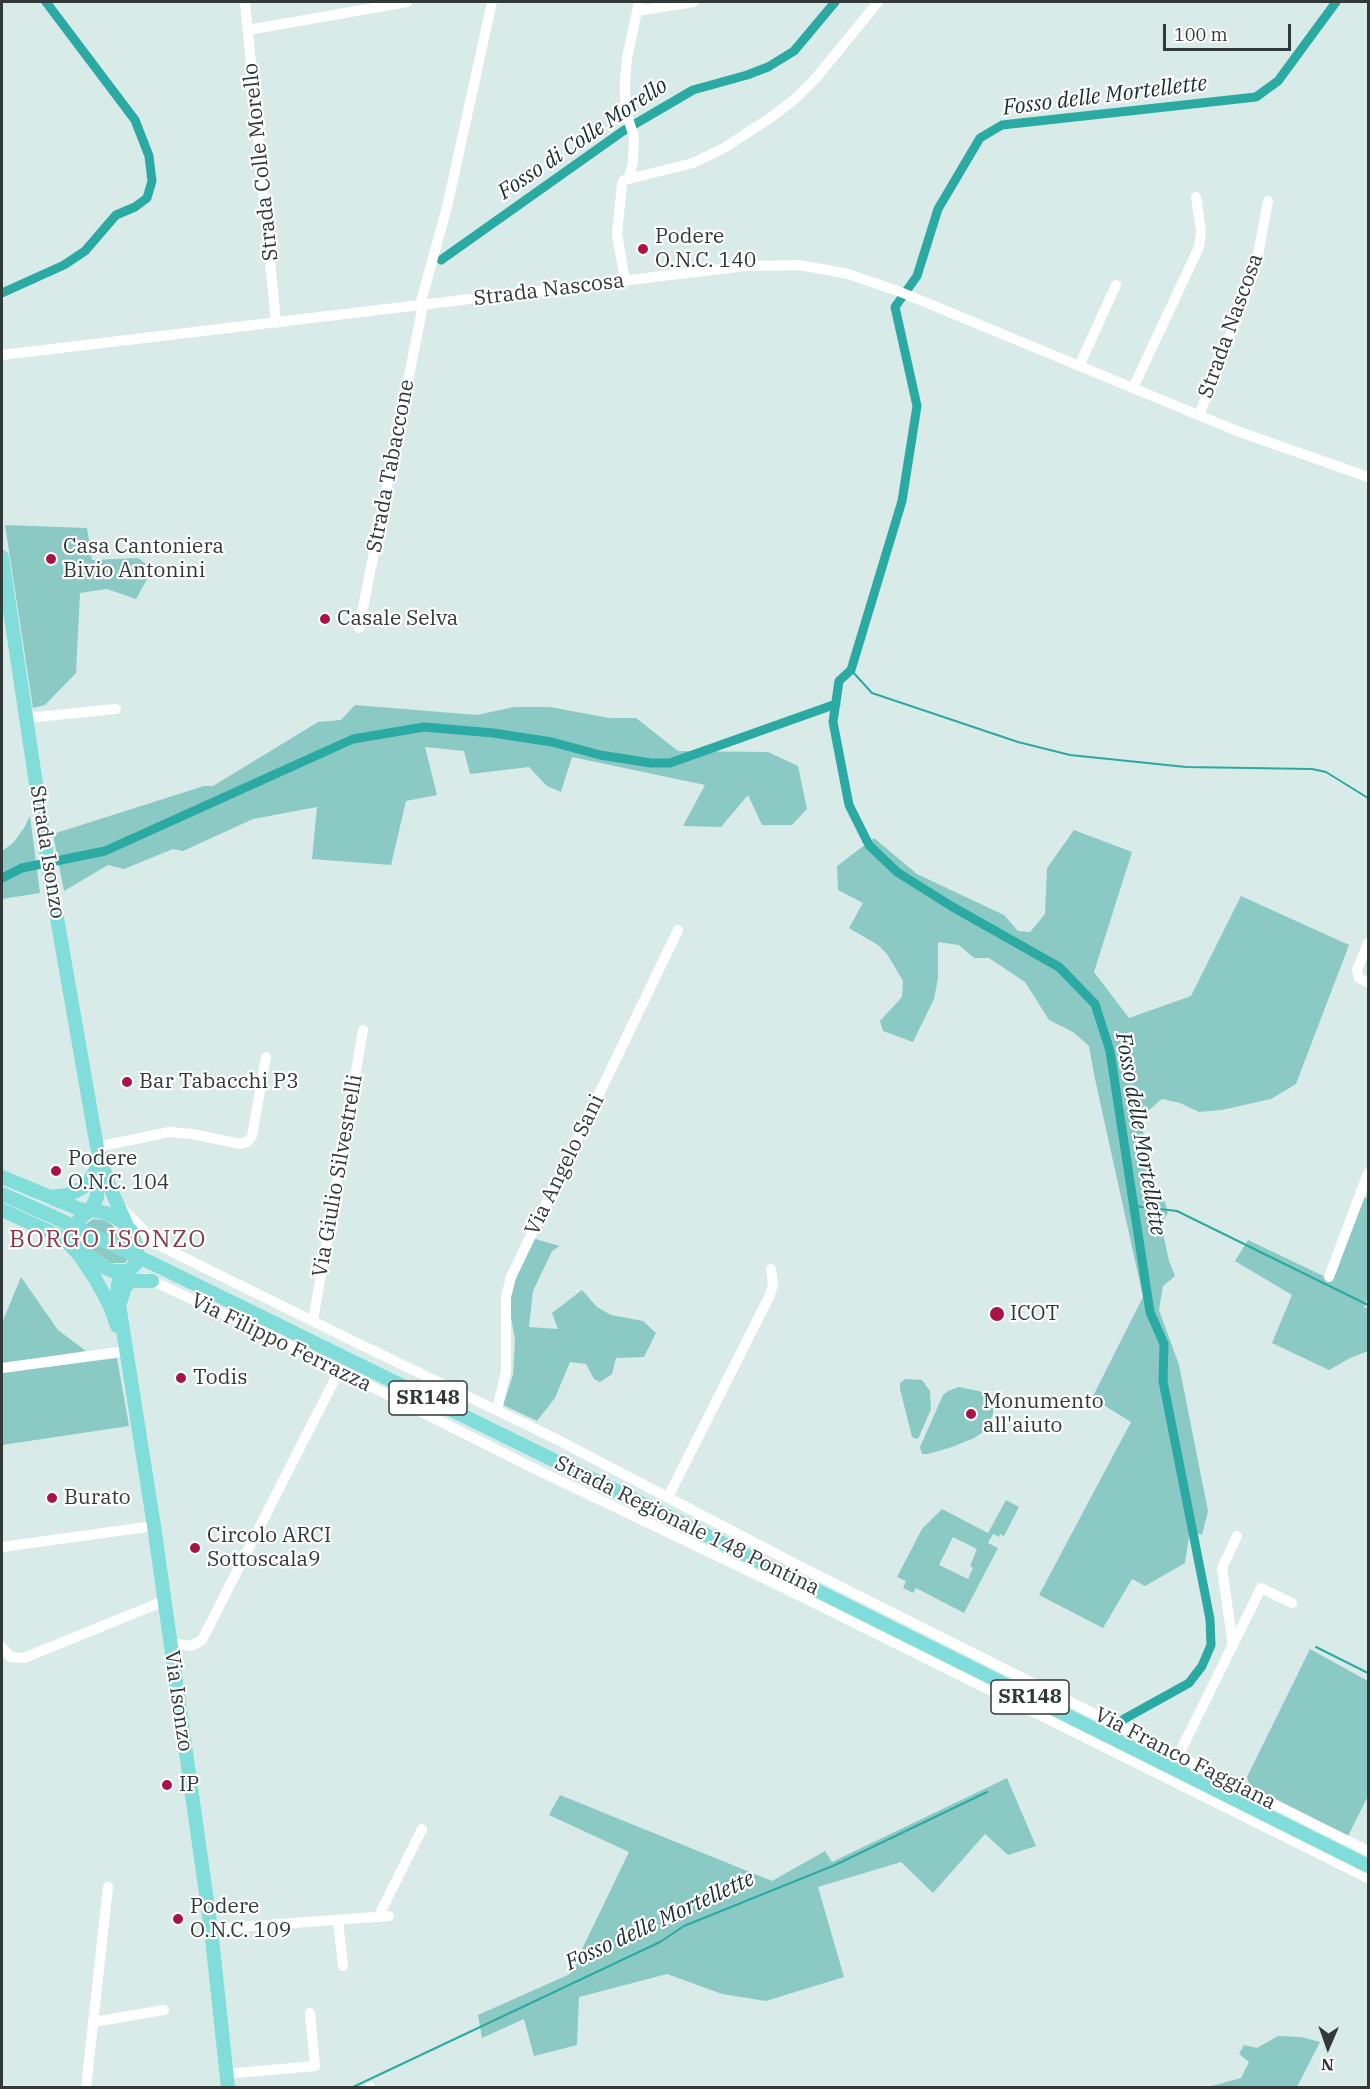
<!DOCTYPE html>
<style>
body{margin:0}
#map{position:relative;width:1370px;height:2089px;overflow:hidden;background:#d9ebe9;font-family:"IBM Plex Serif",serif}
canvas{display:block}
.frame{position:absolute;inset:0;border:3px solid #323939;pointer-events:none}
.north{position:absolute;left:1298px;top:2017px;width:60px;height:60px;-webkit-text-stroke:4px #fff;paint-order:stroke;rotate:182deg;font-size:16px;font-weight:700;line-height:24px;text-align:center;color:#323939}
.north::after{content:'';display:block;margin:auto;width:21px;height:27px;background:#323939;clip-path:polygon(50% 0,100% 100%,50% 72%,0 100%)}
.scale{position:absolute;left:1163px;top:24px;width:128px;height:27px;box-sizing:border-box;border:3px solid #323939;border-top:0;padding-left:8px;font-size:18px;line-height:21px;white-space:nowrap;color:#323939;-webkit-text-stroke:4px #fff;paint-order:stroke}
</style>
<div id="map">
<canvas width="1370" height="2089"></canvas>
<div class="frame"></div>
<div class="north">N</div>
<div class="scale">100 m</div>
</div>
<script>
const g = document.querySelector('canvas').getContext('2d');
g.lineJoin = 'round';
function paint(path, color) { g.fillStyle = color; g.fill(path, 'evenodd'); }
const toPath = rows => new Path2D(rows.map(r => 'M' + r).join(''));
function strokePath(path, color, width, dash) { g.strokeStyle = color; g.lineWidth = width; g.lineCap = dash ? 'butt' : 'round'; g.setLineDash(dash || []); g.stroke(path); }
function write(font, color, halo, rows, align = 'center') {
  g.font = font + ' "IBM Plex Serif",serif'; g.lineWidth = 4.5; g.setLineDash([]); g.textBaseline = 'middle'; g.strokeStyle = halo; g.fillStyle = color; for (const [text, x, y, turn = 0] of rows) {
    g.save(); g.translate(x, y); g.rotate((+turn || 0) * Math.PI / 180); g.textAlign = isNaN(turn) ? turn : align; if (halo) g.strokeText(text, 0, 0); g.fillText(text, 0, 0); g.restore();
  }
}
const green = toPath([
 [5,525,87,528,92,560,138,558,153,569,136,599,107,589,80,593,76,673,45,705,33,708],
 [355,705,477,715,514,707,550,707,609,718,636,718,678,751,768,752,798,766,807,809,792,825,762,825,748,795,721,827,683,826,705,785,572,757,561,792,547,786,529,767,470,774,464,751,425,747,437,795,406,801,391,865,312,859,317,807,253,819,183,851,173,849,124,869,108,865,64,891,53,834,204,786,213,786,318,722,341,720],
 [30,816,40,893,2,899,2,851,13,843,24,828],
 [1074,830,1132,852,1094,972,1129,1018,1191,996,1241,896,1349,945,1296,1084,1271,1099,1222,1110,1199,1112,1180,1103,1162,1099,1141,1117,1150,1180,1163,1195,1168,1213,1161,1223,1169,1261,1175,1276,1163,1286,1159,1310,1179,1365,1208,1511,1202,1535,1190,1531,1185,1563,1145,1586,1132,1579,1103,1628,1039,1595,1131,1422,1092,1398,1143,1297,1095,1079,1089,1046,1073,1032,1049,1020,1025,982,989,958,974,958,959,945,938,942,938,978,934,999,913,1042,883,1031,880,1021,902,997,903,981,887,954,878,945,849,928,863,903,838,890,837,866,874,838,917,874,1004,915,1018,931,1030,932,1045,914,1047,868],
 [1365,1197,1368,1200,1368,1297,1364,1307,1368,1309,1368,1351,1350,1358,1329,1370,1272,1343,1292,1295,1235,1261,1248,1240,1332,1280],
 [93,1219,104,1220,111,1224,126,1239,129,1247,130,1257,125,1263,110,1263,92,1250,86,1240,85,1225],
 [532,1238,560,1246,552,1251,533,1291,529,1327,558,1329,552,1313,582,1290,597,1307,611,1315,643,1321,656,1333,644,1357,616,1358,612,1374,600,1382,594,1379,586,1364,570,1362,555,1398,537,1421,503,1405,513,1375,515,1340,509,1306,512,1288],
 [21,1277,58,1330,86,1351,2,1364,2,1323],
 [117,1358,129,1426,2,1445,2,1373],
 [905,1379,922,1380,930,1391,931,1409,919,1437,917,1439,912,1437,900,1389,900,1383],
 [959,1387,988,1393,994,1403,993,1414,989,1424,983,1432,974,1438,952,1447,928,1454,922,1454,920,1447,943,1395,948,1391],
 [1006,1500,1019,1507,1004,1536,1000,1534,999,1537,993,1534,988,1543,998,1548,964,1613,916,1588,913,1593,903,1588,906,1581,897,1577,922,1529,942,1509,988,1533],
 [953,1537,977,1549,970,1566,973,1568,968,1579,939,1565],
 [1310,1649,1368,1681,1368,1796,1348,1836,1250,1787,1247,1777],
 [1007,1778,1036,1846,1008,1855,985,1834,933,1893,901,1862,818,1887,844,1977,766,2001,722,1994,667,1974,579,1997,577,2045,534,2056,524,2019,482,2038,478,2015,570,1974,629,1852,549,1815,560,1795,772,1881,825,1851,832,1862],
 [1278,2036,1301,2037,1320,2042,1297,2087,1208,2087,1241,2078,1249,2062,1239,2054,1244,2045,1257,2048]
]);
const stream = toPath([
 [851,670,872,693,1018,742,1070,755,1186,767,1312,769,1326,772,1368,798],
 [1134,1206,1177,1211,1368,1305],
 [1316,1647,1368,1673],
 [351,2088,660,1942,684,1926,835,1865,987,1792]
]);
const canal = toPath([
 [441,260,623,131,693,90,747,75,768,67,794,51,835,2],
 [2,293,64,265,85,251,116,215,135,207,147,198,152,181,149,156,135,120,46,2],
 [2,878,22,868,105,851,353,739,424,727,493,733,552,742,600,755,651,763,670,763,836,704],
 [1124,1719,1189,1683,1202,1666,1211,1645,1210,1619,1163,1381,1164,1344,1150,1312,1110,1051,1095,1004,1059,967,951,906,897,872,869,845,849,805,833,722,839,681,851,670,902,501,917,406,895,307,917,276,938,209,980,138,1002,125,1256,97,1278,81,1336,2]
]);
const minor = toPath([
 [245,2,276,323],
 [637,11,694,2],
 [248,30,407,2],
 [629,178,633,162,634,137,625,109,625,81,627,58,639,2],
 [625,281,617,234,622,184,624,180,693,163,724,148,770,118,795,99,815,79,878,2],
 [420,305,447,207,492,2],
 [2,355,746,266,800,265,848,274,898,291,1237,431,1368,477],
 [1079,366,1116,285],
 [1133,388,1199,247,1201,231,1196,197],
 [1199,415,1251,281,1258,255,1268,201],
 [359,628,423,305],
 [26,718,116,709],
 [1368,943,1357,970,1359,978,1368,983],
 [97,1147,169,1132,192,1134,241,1144,247,1142,252,1136,266,1057],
 [120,1206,149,1236],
 [132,1232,349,1339,554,1438,803,1568,1368,1851],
 [1329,1277,1368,1173],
 [146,1278,267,1334,527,1465,778,1585,1368,1878],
 [313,1321,363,1030],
 [2,1368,126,1351],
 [497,1410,506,1371,506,1297,511,1277,678,930],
 [668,1497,770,1295,773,1285,771,1269],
 [2,1547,154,1526],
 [170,1643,191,1646,202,1640,339,1371],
 [1233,1646,1222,1568,1237,1536],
 [2,1647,10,1657,24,1658,164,1601],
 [1178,1756,1261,1588,1292,1603],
 [378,1917,422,1829],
 [338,1920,343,1966],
 [211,1929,389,1916],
 [93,2022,164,2010],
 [226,2074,315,2066,310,2013],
 [86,2088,108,1887],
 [370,2088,370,2087]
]);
const major = toPath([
 [2,557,51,884,97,1147,109,1185,127,1226],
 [2,1177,79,1209,90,1211,98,1211,109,1214,123,1222,132,1232,137,1247,137,1262,129,1271,113,1271,101,1266,87,1254,78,1239,76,1230,79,1220,85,1214,90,1211,97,1197,97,1168],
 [2,1194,58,1219,164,1269,692,1528,1368,1866],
 [52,1197,68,1195,82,1188,89,1182,97,1168],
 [2,1210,70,1241],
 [64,1238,80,1256,96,1280,110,1306,117,1326],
 [123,1273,119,1279,117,1292,154,1526,211,1929,228,2088],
 [121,1300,125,1287,131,1281,152,1281]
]);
const markers = [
 [643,249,6,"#a91445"],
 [51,559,6,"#a91445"],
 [325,619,6,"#a91445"],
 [127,1082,6,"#a91445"],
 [56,1171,6,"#a91445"],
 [997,1314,8,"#a91445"],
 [181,1378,6,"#a91445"],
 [971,1414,6,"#a91445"],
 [52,1498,6,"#a91445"],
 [195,1548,6,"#a91445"],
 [167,1785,6,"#a91445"],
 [178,1919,6,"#a91445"]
];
const shields = [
 [428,1398,78],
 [1030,1697,78]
];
const shieldNames = [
 ["SR148",428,1398],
 ["SR148",1030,1697]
];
const streetNames = [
 ["Strada Colle Morello",261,162,-96],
 ["Strada Nascosa",549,290,-7],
 ["Strada Nascosa",1231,326,-70],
 ["Strada Tabaccone",391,466,-79],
 ["Strada Isonzo",47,852,81],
 ["Via Angelo Sani",565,1165,-64],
 ["Via Giulio Silvestrelli",338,1176,-80],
 ["Via Filippo Ferrazza",281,1343,26],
 ["Strada Regionale 148 Pontina",687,1526,26],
 ["Via Isonzo",178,1701,82],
 ["Via Franco Faggiana",1185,1759,27]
];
const poiNames = [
 ["Podere",655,237],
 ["O.N.C. 140",655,261],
 ["Casa Cantoniera",63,547],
 ["Bivio Antonini",63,571],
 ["Casale Selva",337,619],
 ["Bar Tabacchi P3",139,1082],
 ["Podere",68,1159],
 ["O.N.C. 104",68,1183],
 ["ICOT",1010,1314],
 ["Todis",193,1378],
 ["Monumento",983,1402],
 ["all'aiuto",983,1426],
 ["Burato",64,1498],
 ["Circolo ARCI",207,1536],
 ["Sottoscala9",207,1560],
 ["IP",179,1785],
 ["Podere",190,1907],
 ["O.N.C. 109",190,1931]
];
const waterNames = [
 ["Fosso delle Mortellette",1105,96,-7],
 ["Fosso di Colle Morello",583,139,-34],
 ["Fosso delle Mortellette",1140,1134,80],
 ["Fosso delle Mortellette",660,1921,-25]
];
const quarterNames = [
 ["BORGO ISONZO",108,1240]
];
paint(green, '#8bc9c5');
strokePath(stream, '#2ba9a3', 2);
strokePath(canal, '#2ba9a3', 9);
strokePath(minor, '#fff', 10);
strokePath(major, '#80ddd9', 14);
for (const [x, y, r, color] of markers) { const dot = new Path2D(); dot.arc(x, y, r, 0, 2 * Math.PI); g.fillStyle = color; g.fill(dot); strokePath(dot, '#fff', 2); }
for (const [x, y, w] of shields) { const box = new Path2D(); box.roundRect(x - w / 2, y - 17, w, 34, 4.5); g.fillStyle = '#fff'; g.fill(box); strokePath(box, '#323939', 1.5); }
write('bold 20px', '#323939', null, shieldNames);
write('21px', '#323939', '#fff', streetNames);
write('21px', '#323939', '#fff', poiNames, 'left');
write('italic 22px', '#1a2f2d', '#fff', waterNames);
g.letterSpacing = '1.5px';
write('24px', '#853d4a', '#fff', quarterNames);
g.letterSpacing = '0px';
</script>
